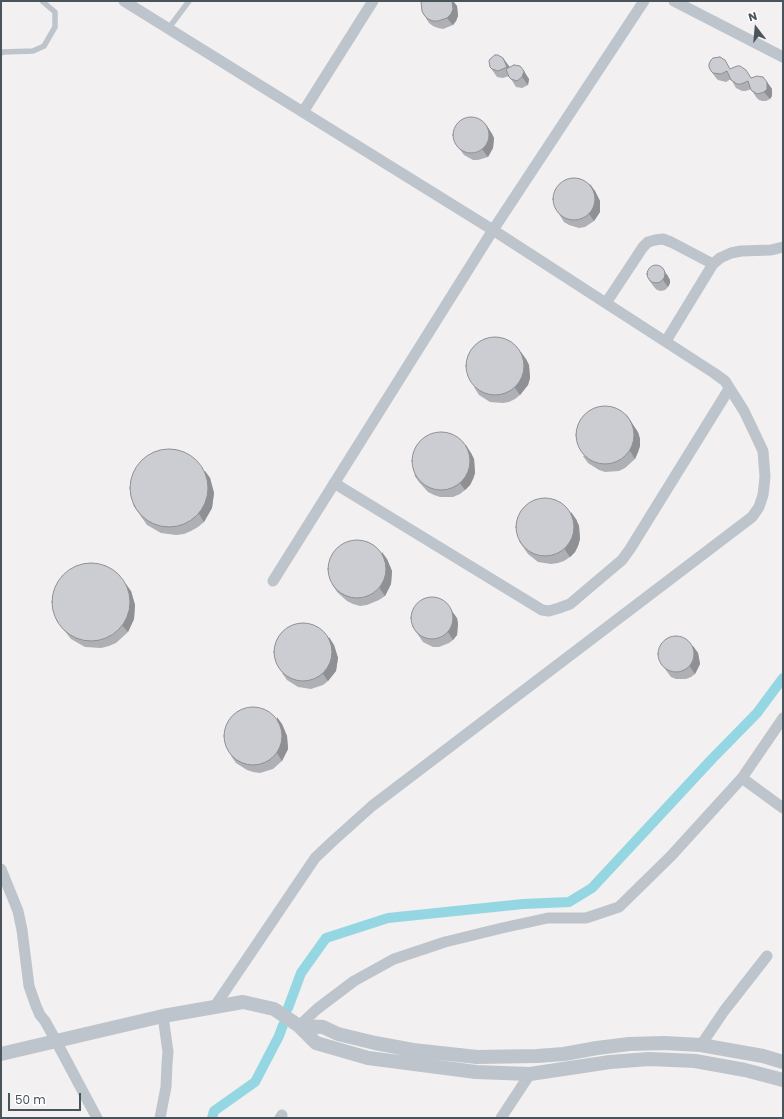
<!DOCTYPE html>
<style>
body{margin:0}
#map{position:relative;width:784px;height:1119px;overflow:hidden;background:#f2f0f0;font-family:Poppins,sans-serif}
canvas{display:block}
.frame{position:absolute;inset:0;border:2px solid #4a545b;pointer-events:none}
.north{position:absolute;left:736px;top:8px;width:40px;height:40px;-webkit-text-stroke:3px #fff;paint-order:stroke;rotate:344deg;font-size:11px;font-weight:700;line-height:16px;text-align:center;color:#4a545b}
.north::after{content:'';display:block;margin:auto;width:14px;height:18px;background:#4a545b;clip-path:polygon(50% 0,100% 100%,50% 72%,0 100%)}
.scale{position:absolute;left:8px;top:1093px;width:73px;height:18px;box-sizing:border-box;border:2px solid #4a545b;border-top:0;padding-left:5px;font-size:12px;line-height:14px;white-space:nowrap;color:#4a545b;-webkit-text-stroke:3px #fff;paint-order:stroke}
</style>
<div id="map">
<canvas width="784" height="1119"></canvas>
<div class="frame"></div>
<div class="north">N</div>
<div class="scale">50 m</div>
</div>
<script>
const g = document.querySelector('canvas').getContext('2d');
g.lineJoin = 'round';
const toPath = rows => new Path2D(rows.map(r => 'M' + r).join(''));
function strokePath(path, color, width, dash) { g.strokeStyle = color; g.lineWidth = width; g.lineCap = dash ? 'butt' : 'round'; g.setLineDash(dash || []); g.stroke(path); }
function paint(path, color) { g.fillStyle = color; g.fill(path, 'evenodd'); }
const canal = toPath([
 [288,1008,301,973,326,938,388,918,523,904,569,902,592,888,711,760,757,713,783,678],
 [212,1118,214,1111,255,1082,279,1036,283,1025]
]);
const service = toPath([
 [168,29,189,1],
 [1,53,3,52,33,51,44,46,55,27,55,12,42,1]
]);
const minor = toPath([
 [124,1,493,230,714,373,725,381,744,411,755,434,763,451,765,477,763,495,759,507,752,517,372,806,333,841,315,858,215,1006],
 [674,1,783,57],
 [303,112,373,1],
 [606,303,643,247,648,242,655,240,663,239,671,242,713,264],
 [666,341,713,264,720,258,731,253,741,251,771,250,783,247],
 [334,483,542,610,549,611,559,608,570,604,622,560,630,549,729,389],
 [273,581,493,230,644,1],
 [742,778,783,808],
 [1,869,18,911,22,930,29,986,36,1006,40,1015,45,1021,56,1041,97,1118],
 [299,1026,317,1009,354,981,394,959,445,942,502,928,548,918,586,918,619,907,671,856,742,778,783,718],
 [701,1045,724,1011,767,956],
 [160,1118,166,1087,167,1064,168,1052,163,1016],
 [280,1118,282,1115],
 [501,1118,530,1074]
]);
const tertiary = toPath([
 [299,1026,323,1027,338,1034,375,1043,413,1050,477,1057,537,1056,564,1054,597,1048,629,1044,664,1043,701,1045,763,1056,783,1062],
 [1,1054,163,1016,243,1002,274,1009,299,1026,316,1043,368,1058,476,1072,530,1074,610,1062,649,1059,695,1061,745,1070,783,1080]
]);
const wall = toPath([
 [421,1,453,1,457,6,458,16,456,21,453,25,443,29,438,28,433,26,429,23,424,15],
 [503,58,509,67,529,79,528,85,522,88,516,87,509,76,503,78,497,77,495,74,490,67],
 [731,69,752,78,767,82,772,89,772,96,770,99,766,101,762,101,759,100,756,97,751,89,746,91,742,91,736,88,731,79,726,82,718,80,716,78,711,71],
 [487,126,492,134,494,138,493,148,488,157,478,160,473,160,464,155,456,144],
 [595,191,600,201,600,212,594,221,585,227,579,228,569,225,564,222,559,214],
 [667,274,670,280,670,283,668,287,665,290,661,291,657,290,654,287,649,280],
 [526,359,529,365,530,378,528,385,520,395,515,399,509,402,503,403,490,402,479,395,474,387],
 [638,432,640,439,640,446,638,452,635,459,625,468,619,471,605,472,599,470,588,463,583,456],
 [471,453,474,459,475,473,473,479,470,485,465,490,460,494,453,497,440,497,434,495,428,492,419,482,414,475],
 [205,471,210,478,214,493,212,508,204,522,198,527,191,531,184,534,176,535,161,533,147,525,133,505],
 [576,519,579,526,580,539,578,546,575,552,570,557,564,561,558,563,551,564,538,562,528,554,519,541],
 [387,559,392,571,391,584,385,596,379,600,367,605,360,606,353,604,347,601,337,592,332,584],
 [131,591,135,605,134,619,128,632,116,643,109,646,101,648,85,647,71,639,56,620],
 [457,618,458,624,457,635,453,640,449,643,439,647,433,647,423,642,412,626],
 [334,645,338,658,336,671,328,681,323,685,311,689,298,687,287,680,282,673],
 [693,646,698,653,700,664,695,674,691,677,686,679,676,679,671,677,665,669,660,662],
 [282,724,287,736,288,749,282,761,273,769,260,773,253,772,247,770,236,763,231,756]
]);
const shadedWall = toPath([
 [452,1,453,1,457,6,458,16,456,21,453,25,447,18],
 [503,58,509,66,512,75,507,67],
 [524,71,529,79,528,85,522,77],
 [767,82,772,89,772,96,770,99,764,92],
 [487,126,492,134,494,138,493,148,488,157,482,149],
 [590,184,595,191,600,201,600,212,594,221,589,214],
 [662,267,670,280,670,283,668,287,663,280],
 [521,352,526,359,529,365,530,378,528,385,520,395,515,388],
 [626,414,638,432,640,439,640,446,638,452,635,459,630,451],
 [466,445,471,453,474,459,475,473,473,479,470,485,465,490,460,483],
 [205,471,210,478,214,493,212,508,204,522,199,514],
 [571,512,576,519,579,526,580,539,578,546,575,552,570,557,565,550],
 [382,552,387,559,392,571,391,584,385,596,380,589],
 [126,584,131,591,135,605,134,619,128,632,122,625],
 [452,611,457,618,458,624,457,635,453,640,448,632],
 [329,637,334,645,338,658,336,671,328,681,323,674],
 [693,646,698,653,700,664,695,674,690,667],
 [277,717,282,724,287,736,288,749,282,761,277,753]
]);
const building = toPath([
 [421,1,452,1,453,9,451,14,447,18,438,21,433,21,428,19,424,15,422,11,421,1],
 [495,55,498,55,503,58,507,67,498,71,492,69,490,67,489,61,490,59,495,55],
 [720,57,725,60,730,69,737,66,740,66,746,70,751,78,757,76,763,77,767,82,767,89,764,92,761,93,757,94,751,90,748,81,741,84,737,84,731,80,727,71,721,74,713,73,711,71,709,67,709,64,711,60,713,58,720,57],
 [514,65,520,66,524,71,522,77,517,81,511,79,509,77,506,69,514,65],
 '453 135a18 18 0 1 1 36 0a18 18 0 1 1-36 0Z',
 '553 199a21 21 0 1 1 42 0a21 21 0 1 1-42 0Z',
 '647 274a9 9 0 1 1 18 0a9 9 0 1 1-18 0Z',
 '466 366a29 29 0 1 1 58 0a29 29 0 1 1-58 0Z',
 '576 435a29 29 0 1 1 58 0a29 29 0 1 1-58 0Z',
 '412 461a29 29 0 1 1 58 0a29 29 0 1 1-58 0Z',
 '130 488a39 39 0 1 1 78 0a39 39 0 1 1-78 0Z',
 '516 527a29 29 0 1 1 58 0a29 29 0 1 1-58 0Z',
 '328 569a29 29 0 1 1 58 0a29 29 0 1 1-58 0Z',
 '52 602a39 39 0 1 1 78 0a39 39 0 1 1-78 0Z',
 '411 618a21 21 0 1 1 42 0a21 21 0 1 1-42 0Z',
 '274 652a29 29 0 1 1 58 0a29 29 0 1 1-58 0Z',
 '658 654a18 18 0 1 1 36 0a18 18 0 1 1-36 0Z',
 '224 736a29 29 0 1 1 58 0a29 29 0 1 1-58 0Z'
]);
strokePath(canal, '#95d6e3', 10);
strokePath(service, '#bdc4cb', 5.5);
strokePath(minor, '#bdc4cb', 11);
strokePath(tertiary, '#bdc4cb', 14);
paint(wall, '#afb0b5');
paint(shadedWall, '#8e9093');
paint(building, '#cbcdd2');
strokePath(building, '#8e9093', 1);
</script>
